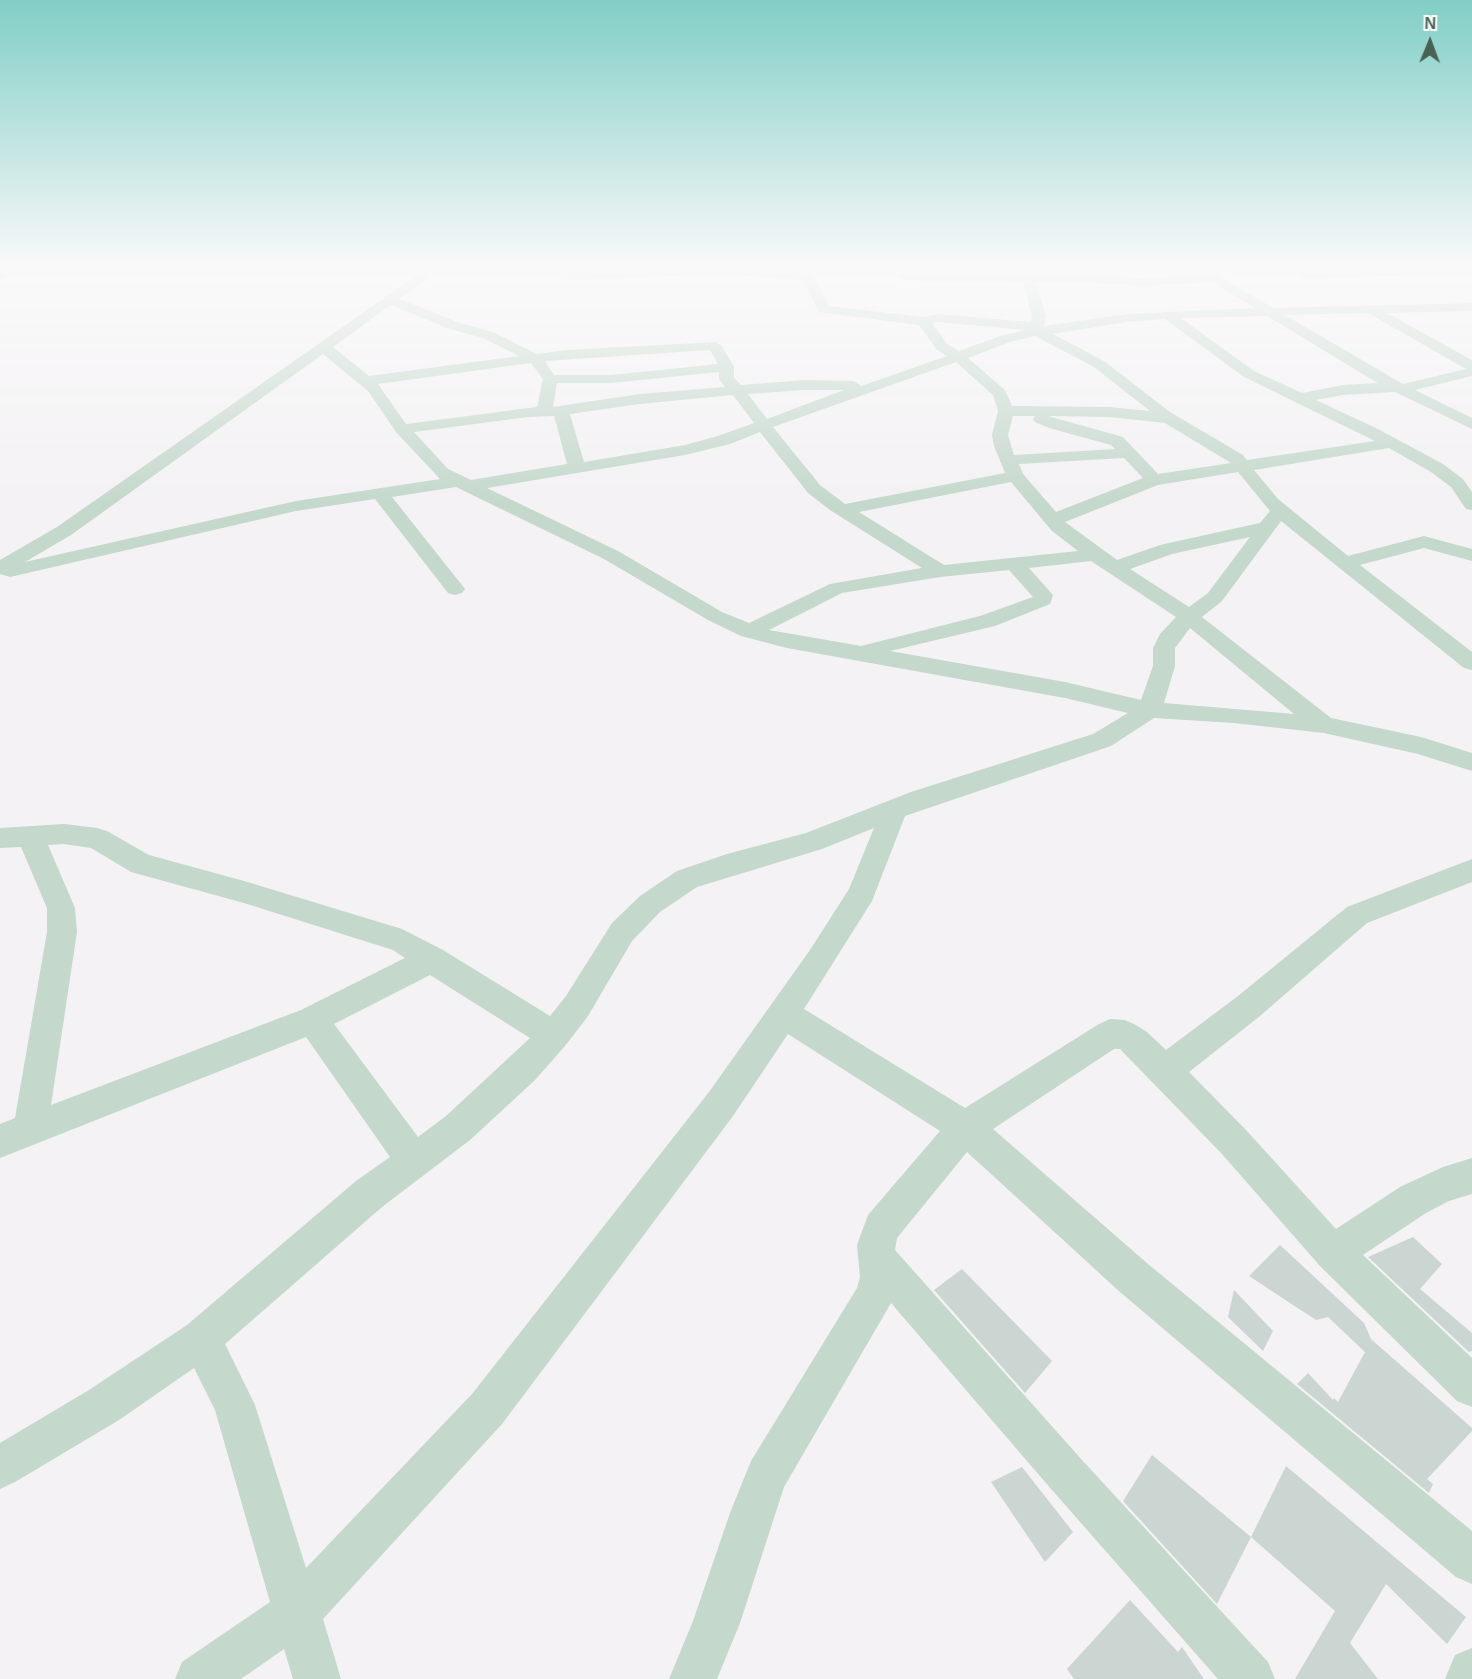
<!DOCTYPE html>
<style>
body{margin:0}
#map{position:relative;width:1472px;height:1679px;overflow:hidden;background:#f4f2f4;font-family:Helvetica,sans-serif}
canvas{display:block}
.north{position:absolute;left:1400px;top:12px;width:60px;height:60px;-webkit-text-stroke:4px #fff;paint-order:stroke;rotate:1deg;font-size:16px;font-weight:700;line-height:24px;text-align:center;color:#476252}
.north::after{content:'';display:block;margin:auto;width:21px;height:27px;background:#476252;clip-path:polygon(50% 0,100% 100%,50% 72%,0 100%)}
</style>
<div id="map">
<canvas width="1472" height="1679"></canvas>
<div class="north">N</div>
</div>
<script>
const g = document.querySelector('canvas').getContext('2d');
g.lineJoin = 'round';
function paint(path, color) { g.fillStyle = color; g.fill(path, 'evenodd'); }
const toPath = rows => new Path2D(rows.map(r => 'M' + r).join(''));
const building = toPath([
 [1413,1237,1442,1264,1420,1289,1472,1333,1472,1351,1469,1352,1368,1257],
 [1280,1245,1364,1323,1371,1339,1472,1428,1472,1431,1427,1479,1433,1484,1429,1493,1297,1384,1308,1373,1333,1400,1334,1398,1338,1402,1365,1352,1328,1317,1316,1320,1249,1276],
 [962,1269,1052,1361,1025,1393,934,1290],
 [1234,1290,1273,1331,1263,1351,1228,1317],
 [1152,1455,1251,1537,1217,1604,1123,1501],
 [1286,1466,1466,1617,1447,1644,1386,1584,1350,1643,1378,1679,1295,1679,1335,1611,1251,1537],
 [1022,1467,1073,1532,1045,1562,991,1482],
 [1130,1600,1178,1652,1182,1647,1204,1679,1074,1679,1067,1669]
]);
const street = toPath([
 [4,270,22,270,0,280,0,272,4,270],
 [424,270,438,270,400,299,460,323,493,332,537,354,566,350,715,342,722,346,734,367,734,378,741,385,805,380,854,381,861,386,947,356,937,350,919,325,819,312,803,280,724,274,570,280,564,276,570,272,622,270,772,270,799,273,798,270,810,270,829,306,923,317,938,314,1031,322,1032,316,1023,282,902,280,896,276,902,272,1021,275,1020,270,1032,270,1033,275,1078,274,1142,278,1201,275,1195,270,1210,270,1273,308,1472,303,1472,311,1387,313,1472,360,1472,376,1415,390,1472,418,1472,429,1395,392,1343,395,1316,400,1378,429,1443,464,1463,479,1472,492,1472,510,1466,509,1451,487,1431,472,1389,448,1254,470,1278,499,1348,556,1424,536,1472,549,1472,561,1424,548,1360,565,1472,652,1472,670,1464,668,1281,521,1222,601,1202,617,1331,718,1421,737,1472,753,1472,771,1418,754,1324,733,1234,723,1154,718,1111,746,905,816,872,901,804,1009,965,1108,1099,1024,1110,1019,1125,1020,1136,1025,1147,1032,1166,1050,1238,996,1347,907,1472,859,1472,882,1367,923,1260,1016,1189,1072,1246,1130,1336,1229,1400,1187,1443,1167,1472,1158,1472,1194,1449,1201,1426,1213,1363,1255,1472,1358,1472,1407,1457,1401,1320,1266,1222,1154,1120,1049,1114,1049,993,1129,1148,1264,1472,1531,1472,1584,1456,1577,1120,1292,967,1152,897,1238,895,1250,1082,1460,1268,1662,1275,1679,1218,1679,1052,1490,891,1303,784,1487,740,1623,717,1679,669,1679,693,1621,730,1513,751,1461,857,1288,860,1277,857,1245,868,1215,940,1131,788,1034,733,1116,502,1424,323,1619,341,1679,293,1679,284,1649,241,1679,175,1679,182,1662,270,1602,215,1410,194,1368,119,1420,15,1482,0,1489,0,1443,89,1390,187,1325,356,1181,390,1157,306,1037,0,1158,0,1124,15,1118,47,932,47,908,21,847,0,848,0,828,64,824,97,828,107,831,149,855,244,881,402,929,443,950,550,1016,566,996,612,923,640,896,677,871,727,854,806,833,911,792,1093,734,1128,713,1065,698,787,648,741,636,708,620,604,559,456,487,392,497,465,589,462,593,455,595,448,593,375,499,296,511,10,577,0,574,0,560,57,527,424,270],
 [1036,282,1078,282,1142,286,1212,282,1255,308,1127,314,1044,326,1046,316,1036,282],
 [391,305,450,329,483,338,519,356,369,376,333,347,391,305],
 [1368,313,1466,369,1403,384,1285,315,1368,313],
 [1267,316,1376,382,1378,383,1343,385,1302,393,1254,371,1181,318,1267,316],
 [1165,319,1244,377,1375,441,1247,460,1243,455,1170,412,1104,361,1053,334,1127,322,1165,319],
 [938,322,1026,330,1000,336,959,351,947,344,932,323,938,322],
 [1035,336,1094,367,1150,411,1109,407,1012,406,1005,390,968,358,1010,342,1035,336],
 [710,350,718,364,611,375,554,375,545,361,710,350],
 [323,354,368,391,396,432,440,479,296,501,25,562,71,535,323,354],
 [956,362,993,395,998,411,992,435,994,446,1005,473,845,504,820,485,773,427,956,362],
 [531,363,543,379,537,407,406,424,378,384,531,363],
 [719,372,719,379,725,387,640,394,553,407,557,383,611,383,719,372],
 [805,390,844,390,767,419,748,394,805,390],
 [733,395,754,423,718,436,685,445,584,462,570,414,640,404,733,395],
 [554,416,567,464,471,480,448,469,414,432,528,417,554,416],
 [1013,416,1035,416,1033,419,1035,422,1049,428,1111,445,1115,449,1014,455,1008,435,1013,416],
 [1048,416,1109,417,1165,423,1231,463,1158,474,1123,437,1048,416],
 [760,432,808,493,830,510,922,568,830,584,749,623,722,612,618,551,487,488,685,455,730,444,760,432],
 [1124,458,1143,478,1056,512,1023,474,1019,464,1124,458],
 [1238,472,1270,511,1260,523,1160,545,1117,560,1065,522,1158,485,1238,472],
 [1011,482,1052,531,1078,551,944,565,859,512,1011,482],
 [1250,537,1208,593,1189,607,1130,569,1172,554,1250,537],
 [1091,561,1176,617,1160,634,1153,648,1153,666,1141,700,1065,682,890,651,995,626,1050,604,1053,595,1029,568,1091,561],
 [1009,570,1033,597,980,616,861,646,769,630,842,593,940,577,1009,570],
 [1190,628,1294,714,1164,703,1175,666,1175,648,1190,628],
 [874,828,849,889,810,950,709,1092,472,1394,306,1568,255,1405,225,1344,382,1207,470,1140,535,1080,565,1046,588,1016,632,941,660,912,697,887,822,849,874,828],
 [64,844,91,848,131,872,244,903,393,950,405,958,301,1010,51,1105,77,932,75,908,48,845,64,844],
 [430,975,530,1038,446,1116,418,1137,334,1024,430,975],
 [1331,270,1441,270,1435,274,1305,279,1299,275,1305,271,1331,270],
 [1472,1648,1472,1679,1445,1679,1455,1655,1472,1648]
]);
paint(building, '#cbd5d1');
paint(street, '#c4d8cb');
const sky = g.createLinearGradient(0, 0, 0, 505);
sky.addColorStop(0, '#81cec6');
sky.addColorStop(0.53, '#faf9fa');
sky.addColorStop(1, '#faf9fa00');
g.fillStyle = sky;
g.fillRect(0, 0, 1472, 505);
</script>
